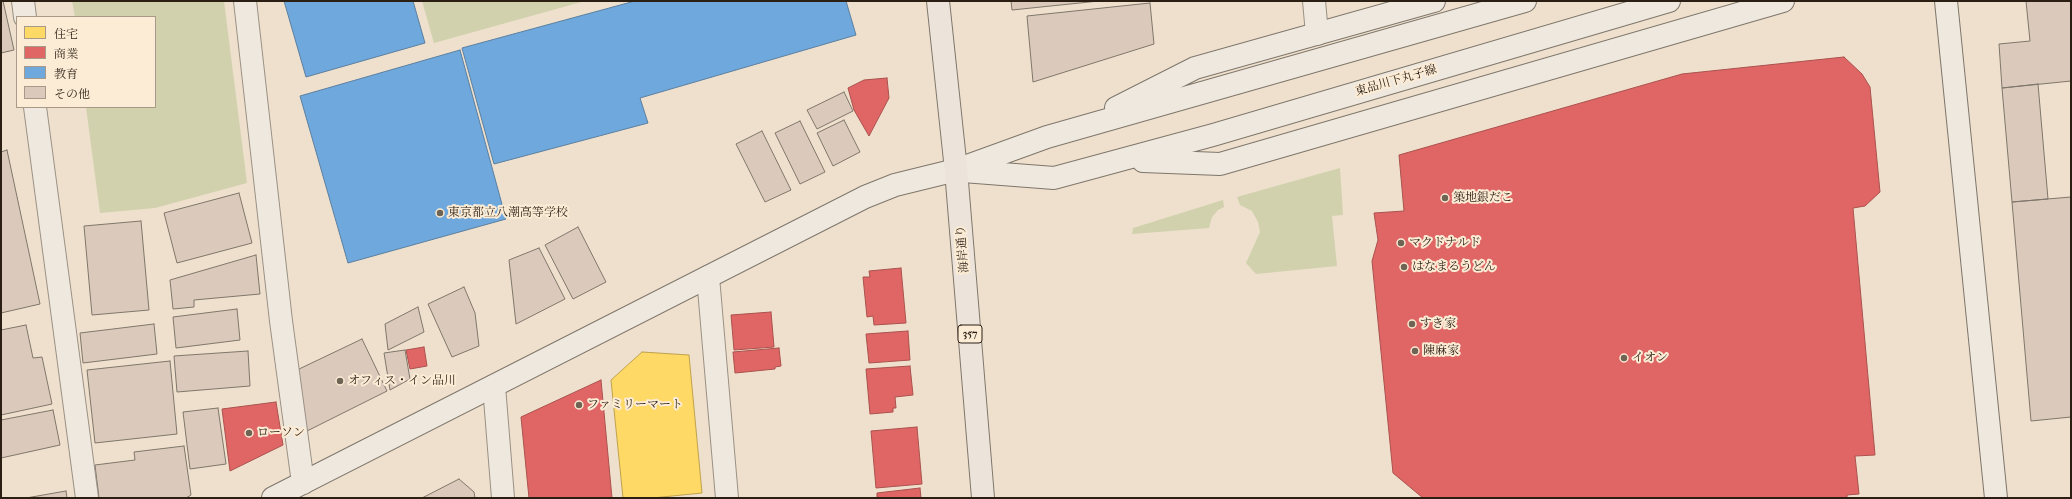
<!DOCTYPE html>
<meta charset="utf-8">
<style>
body{margin:0}
#map{position:relative;width:2072px;height:499px;overflow:hidden;background:#eee0cc;font-family:"IM FELL French Canon","Noto Serif JP",serif}
canvas{display:block}
.frame{position:absolute;inset:0;border:2px solid #2b1f14;pointer-events:none}
.legend{position:absolute;left:16px;top:16px;width:140px;height:92px;box-sizing:border-box;background:#fcecd5;border:1px solid #a89a88;margin:0;padding:5px 7px;list-style:none;font-size:12px;color:#2b1f14}
.legend li{display:flex;align-items:center;gap:8px;height:20px}
.legend b{width:20px;border:1px solid #a89a88}
</style>
<div id="map">
<canvas width="2072" height="499"></canvas>
<div class="frame"></div>
<ul class="legend">
<li><b style="height:11px;background:#ffd966"></b>住宅</li>
<li><b style="height:11px;background:#e06666"></b>商業</li>
<li><b style="height:11px;background:#6fa8dc"></b>教育</li>
<li><b style="height:11px;background:#dbcabc"></b>その他</li>
</ul>
</div>
<script>
const g = document.querySelector('canvas').getContext('2d');
g.lineJoin = 'round';
function paint(path, color) { g.fillStyle = color; g.fill(path, 'evenodd'); }
const toPath = rows => new Path2D(rows.map(r => 'M' + r).join(''));
function strokePath(path, color, width, dash) { g.strokeStyle = color; g.lineWidth = width; g.lineCap = dash ? 'butt' : 'round'; g.setLineDash(dash || []); g.stroke(path); }
function write(font, color, halo, rows, align = 'center') {
  g.font = font + ' "IM FELL French Canon","Noto Serif JP",serif'; g.lineWidth = 4; g.setLineDash([]); g.textBaseline = 'middle'; g.strokeStyle = halo; g.fillStyle = color; for (const [text, x, y, turn = 0] of rows) {
    g.save(); g.translate(x, y); g.rotate((+turn || 0) * Math.PI / 180); g.textAlign = isNaN(turn) ? turn : align; if (halo) g.strokeText(text, 0, 0); g.fillText(text, 0, 0); g.restore();
  }
}
const green = toPath([
 [72,1,224,1,247,183,155,208,100,213,86,107,155,107,155,17,75,17],
 [422,1,585,1,434,43],
 [1340,168,1343,215,1332,216,1337,266,1256,274,1246,263,1260,232,1258,222,1252,211,1240,205,1237,197],
 [1223,200,1224,207,1218,210,1212,217,1209,228,1132,234,1133,228]
]);
const homes = toPath([
 [642,352,689,355,702,493,652,498,623,498,611,380,642,352]
]);
const shops = toPath([
 [1844,57,1862,74,1870,87,1880,192,1865,206,1853,208,1875,455,1855,456,1859,494,1847,495,1847,498,1423,498,1393,473,1372,261,1378,240,1374,213,1404,211,1399,155,1682,74,1844,57],
 [887,78,889,98,869,136,854,110,848,88,864,80,887,78],
 [901,268,906,323,874,325,873,316,867,317,863,277,870,277,869,271,901,268],
 [771,312,774,347,734,350,731,315,771,312],
 [908,331,910,360,869,363,866,334,908,331],
 [424,347,427,366,410,369,406,350,424,347],
 [779,348,781,366,775,367,775,369,735,373,733,352,779,348],
 [910,366,913,395,895,397,896,408,893,408,893,412,870,414,866,369,910,366],
 [601,380,612,498,529,498,521,417,601,380],
 [276,402,283,445,230,471,222,409,276,402],
 [917,427,922,484,876,488,871,431,917,427],
 [920,488,921,498,877,498,877,493,920,488]
]);
const schools = toPath([
 [284,1,413,1,425,43,306,77,284,1],
 [635,1,846,1,856,35,640,98,648,123,494,164,462,48,635,1],
 [460,50,506,219,348,263,300,96,460,50]
]);
const building = toPath([
 [1,1,3,1,14,50,1,53,1,1],
 [1011,1,1099,1,1012,10,1011,1],
 [2026,1,2071,1,2071,81,2002,88,1999,44,2030,41,2026,1],
 [1150,3,1154,44,1033,82,1027,16,1150,3],
 [2038,84,2048,199,2012,202,2002,88,2038,84],
 [844,92,853,111,817,129,807,110,844,92],
 [844,120,860,152,833,166,817,133,844,120],
 [800,121,825,172,800,184,775,133,800,121],
 [762,131,791,190,765,202,736,144,762,131],
 [7,150,40,304,1,313,1,152,7,150],
 [239,193,252,243,177,263,164,213,239,193],
 [2071,197,2071,417,2031,421,2012,202,2071,197],
 [141,221,149,310,92,315,84,226,141,221],
 [578,227,606,282,573,299,545,245,578,227],
 [539,248,565,299,516,324,509,260,539,248],
 [256,255,260,294,194,300,194,307,173,309,170,280,256,255],
 [464,287,475,313,479,346,452,357,428,304,464,287],
 [418,307,424,332,388,350,385,324,418,307],
 [237,309,240,340,176,348,173,317,237,309],
 [154,324,157,354,83,363,80,333,154,324],
 [26,325,33,358,42,357,52,404,1,415,1,330,26,325],
 [362,339,387,391,307,431,297,370,362,339],
 [405,350,410,379,390,390,384,353,405,350],
 [248,351,250,386,177,392,174,356,248,351],
 [170,361,177,434,95,443,87,370,170,361],
 [218,408,226,464,190,469,183,412,218,408],
 [53,410,60,445,1,458,1,420,53,410],
 [184,446,191,495,186,498,99,498,95,465,135,460,134,452,184,446],
 [459,479,474,492,475,498,422,498,459,479],
 [66,491,67,498,26,498,66,491]
]);
const street = toPath([
 [23,1,25,17],
 [245,1,281,321,303,483],
 [1314,1,1317,34],
 [35,107,87,498],
 [708,277,727,498],
 [494,386,503,498]
]);
const secondary = toPath([
 [1946,1,1996,498],
 [1116,108,1195,68,1434,1],
 [1143,161,1220,164,1783,1],
 [963,171,1054,178,1213,135,1669,1],
 [273,498,865,197,895,185,956,170,1047,137,1525,1]
]);
const highway = toPath([
 [938,1,956,170,983,498]
]);
const markers = [
 [1445,198,4,"#6f6354"],
 [440,213,4,"#6f6354"],
 [1401,243,4,"#6f6354"],
 [1404,267,4,"#6f6354"],
 [1412,324,4,"#6f6354"],
 [1415,351,4,"#6f6354"],
 [1624,358,4,"#6f6354"],
 [340,381,4,"#6f6354"],
 [579,405,4,"#6f6354"],
 [249,433,4,"#6f6354"]
];
const shields = [
 [970,334,24]
];
const shieldNames = [
 ["357",970,334]
];
const streetNames = [
 ["東品川下丸子線",1396,81,-16],
 ["海岸通り",963,249,-95]
];
const poiNames = [
 ["築地銀だこ",1453,198],
 ["東京都立八潮高等学校",448,213],
 ["マクドナルド",1409,243],
 ["はなまるうどん",1412,267],
 ["すき家",1420,324],
 ["陳麻家",1423,351],
 ["イオン",1632,358],
 ["オフィス・イン品川",348,381],
 ["ファミリーマート",587,405],
 ["ローソン",257,433]
];
paint(green, '#d1d1ae');
paint(homes, '#ffd966');
strokePath(homes, '#bfa14d', 1);
paint(shops, '#e06666');
strokePath(shops, '#aa514d', 1);
paint(schools, '#6fa8dc');
strokePath(schools, '#5b7fa0', 1);
paint(building, '#dbcabc');
strokePath(building, '#7f766b', 1);
strokePath(street, '#9a9084', 24);
strokePath(secondary, '#7f766b', 24);
strokePath(highway, '#7f766b', 24);
strokePath(street, '#efe8df', 22);
strokePath(secondary, '#efe8df', 22);
strokePath(highway, '#ece4da', 22);
for (const [x, y, r, color] of markers) { const dot = new Path2D(); dot.arc(x, y, r, 0, 2 * Math.PI); g.fillStyle = color; g.fill(dot); strokePath(dot, '#fcecd5', 1.5); }
for (const [x, y, w] of shields) { const box = new Path2D(); box.roundRect(x - w / 2, y - 9, w, 18, 3); g.fillStyle = '#fcecd5'; g.fill(box); strokePath(box, '#2b1f14', 1); }
write('bold 11px', '#2b1f14', null, shieldNames);
write('12px', '#2b1f14', '#fcecd5', streetNames);
write('12px', '#2b1f14', '#fcecd5', poiNames, 'left');
</script>
